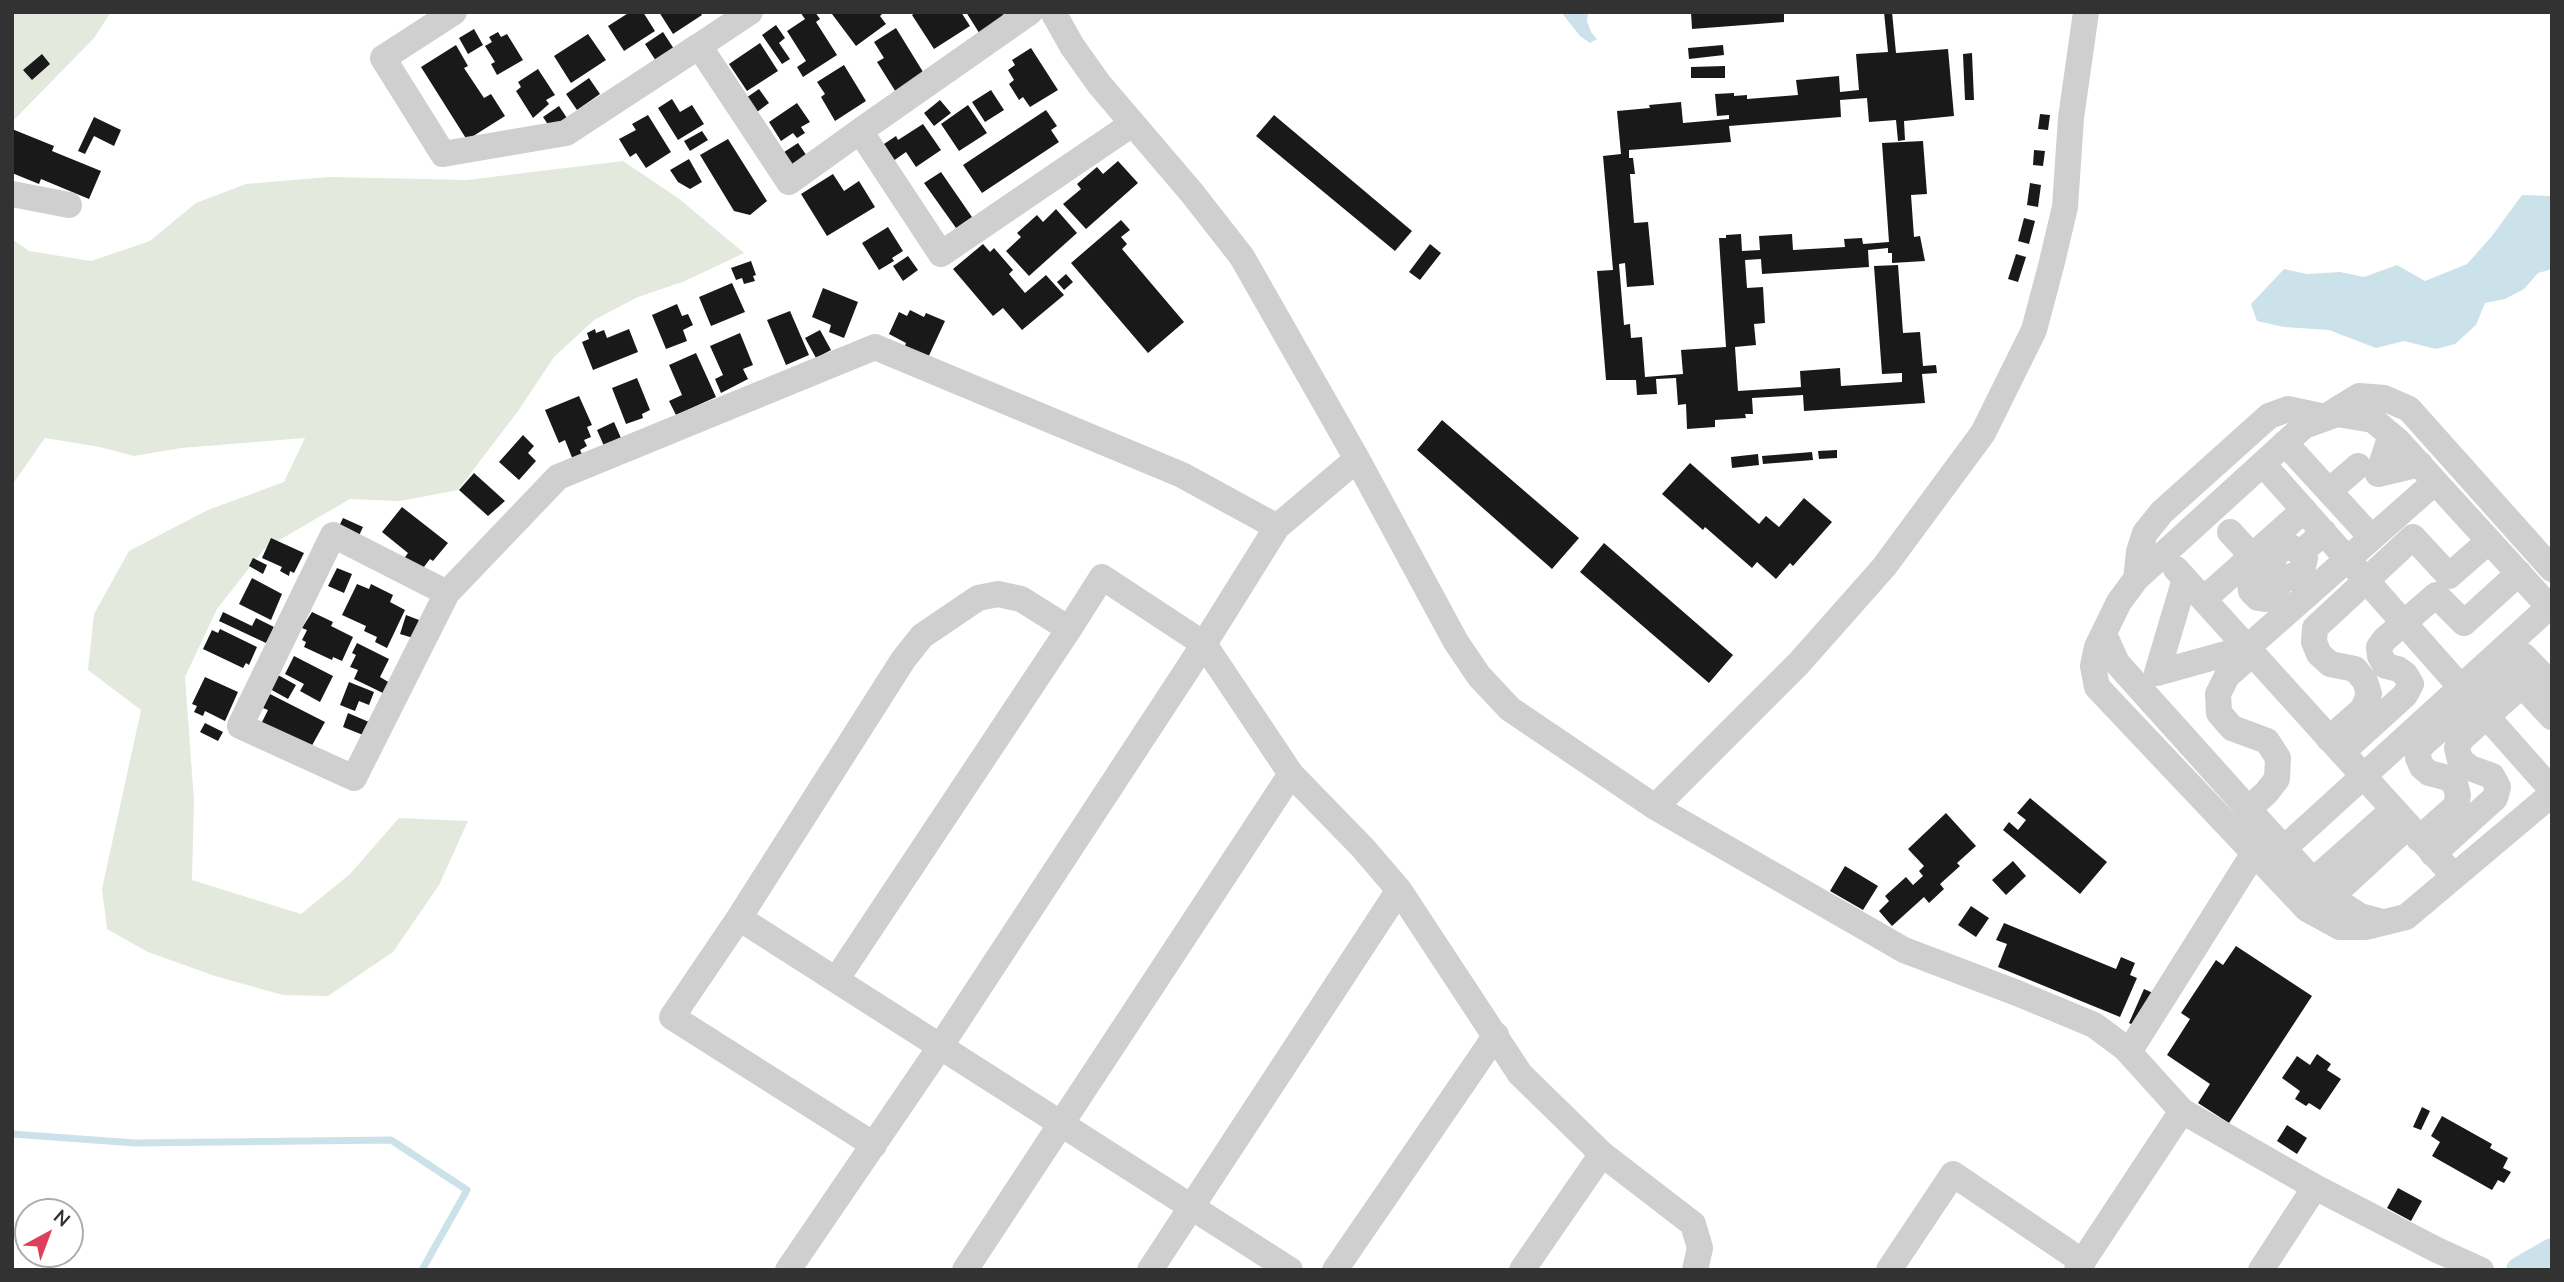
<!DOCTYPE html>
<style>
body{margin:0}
#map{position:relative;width:2564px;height:1282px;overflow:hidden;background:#fff;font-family:"Nunito Sans",sans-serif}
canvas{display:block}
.frame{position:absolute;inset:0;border:14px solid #323232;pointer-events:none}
.north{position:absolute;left:14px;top:1198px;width:70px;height:70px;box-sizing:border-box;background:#fff;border:2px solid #adadad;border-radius:50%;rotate:41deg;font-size:19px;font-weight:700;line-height:28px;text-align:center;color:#323232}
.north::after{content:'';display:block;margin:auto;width:24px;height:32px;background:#dd405b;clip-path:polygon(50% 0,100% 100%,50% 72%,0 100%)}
</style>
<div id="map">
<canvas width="2564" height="1282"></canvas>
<div class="frame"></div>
<div class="north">N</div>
</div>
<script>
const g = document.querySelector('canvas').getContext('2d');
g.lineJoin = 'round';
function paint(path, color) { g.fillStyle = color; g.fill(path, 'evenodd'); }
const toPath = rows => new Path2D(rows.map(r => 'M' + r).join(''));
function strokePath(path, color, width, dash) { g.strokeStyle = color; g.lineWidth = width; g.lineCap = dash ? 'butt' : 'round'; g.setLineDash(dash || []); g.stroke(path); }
const green = toPath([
 [12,12,111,12,94,38,12,122],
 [623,161,678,198,744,253,685,281,638,297,594,320,554,357,518,411,458,490,400,501,350,499,264,549,217,609,185,677,194,801,192,880,301,914,350,874,399,818,468,821,439,885,393,952,328,996,283,995,215,976,148,952,107,929,102,889,141,710,88,670,94,614,129,551,208,510,284,482,305,438,181,448,134,456,100,447,45,438,12,485,12,239,29,251,91,261,150,241,196,203,246,184,330,177,467,180]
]);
const water = toPath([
 [1561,12,1588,12,1587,21,1591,32,1597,39,1590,43,1580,36],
 [2522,195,2552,196,2552,269,2538,273,2524,289,2505,299,2485,303,2476,325,2455,344,2436,349,2404,341,2376,348,2329,330,2284,327,2257,321,2251,304,2284,269,2307,274,2340,272,2364,277,2397,265,2425,281,2467,264,2492,236]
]);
const stream = toPath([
 [12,1134,135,1143,391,1140,467,1190,422,1270]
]);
const canal = toPath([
 [2519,1270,2552,1251]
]);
const building = toPath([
 [630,12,643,12,655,31,624,51,608,26],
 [659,12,700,12,702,15,673,34],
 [800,12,815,12,820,19,816,22,837,55,803,77,797,67,806,61,787,31,805,19],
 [835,12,884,12,880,16,886,24,856,46,832,14],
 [916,12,961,12,970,26,934,49,912,15],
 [966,12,1002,12,1007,21,983,39],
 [1691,12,1784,12,1784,22,1692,29],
 [1884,12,1892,12,1896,53,1948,49,1954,116,1904,121,1905,140,1898,141,1896,120,1869,122,1867,98,1840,100,1841,117,1729,126,1731,142,1629,150,1629,158,1633,158,1635,174,1630,174,1634,223,1648,222,1654,285,1627,287,1625,263,1619,264,1624,325,1630,324,1631,338,1642,337,1645,377,1683,374,1681,350,1726,347,1719,238,1726,238,1726,235,1741,234,1742,251,1760,250,1759,236,1792,234,1793,250,1845,247,1844,239,1862,238,1863,244,1889,242,1882,143,1923,141,1927,194,1911,195,1914,237,1920,236,1925,261,1892,263,1892,253,1888,253,1888,248,1868,250,1869,267,1762,274,1761,259,1745,260,1747,288,1763,287,1765,323,1754,324,1756,345,1735,347,1738,391,1801,387,1800,371,1840,368,1841,386,1902,382,1902,373,1882,374,1874,266,1898,265,1903,333,1920,332,1923,366,1936,365,1937,373,1922,374,1925,403,1804,411,1803,395,1752,398,1753,414,1745,414,1746,418,1715,420,1715,427,1687,429,1686,404,1678,405,1676,378,1656,379,1657,394,1637,395,1636,380,1606,380,1597,271,1613,270,1603,156,1621,154,1617,111,1650,108,1649,105,1681,102,1683,123,1729,119,1729,115,1717,116,1715,94,1734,93,1734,96,1747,95,1747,99,1798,95,1796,80,1839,76,1840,92,1859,90,1856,54,1888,52],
 [776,25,785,38,779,43,790,59,782,64,762,35],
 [896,28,928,80,899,97,877,62,884,58,874,42],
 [474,29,483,45,468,54,459,38],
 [498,32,501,37,507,34,523,60,497,75,491,64,495,62,485,46,492,42,489,37],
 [663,32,674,49,656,61,645,44],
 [588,34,606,60,571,83,554,56],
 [760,43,778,71,747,91,729,64],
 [456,45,468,66,464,68,484,98,491,94,505,116,467,140,421,67],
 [1723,45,1724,55,1689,59,1688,48],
 [1031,48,1058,90,1030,107,1023,97,1019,100,1009,84,1014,80,1008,70,1015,65,1012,60],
 [1972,53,1974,100,1965,100,1963,54],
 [42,54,50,64,32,80,23,70],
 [844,65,866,101,835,121,821,97,825,94,817,82],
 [1725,66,1725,78,1691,78,1691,67],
 [538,69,555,95,546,100,549,104,533,118,516,91,521,87,518,82],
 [589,78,600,94,577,110,566,94],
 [759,89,769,103,753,115,743,100],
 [991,90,1004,110,985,122,972,102],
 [672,99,680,112,692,105,704,124,678,140,658,108],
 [940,100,951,113,934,126,924,113],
 [797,103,810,122,801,127,805,133,797,138,793,133,781,141,769,122],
 [968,105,987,133,959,151,941,124],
 [559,106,569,121,553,132,543,117],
 [1046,110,1057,126,1051,130,1059,142,982,193,963,165],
 [2040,114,2050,115,2048,130,2038,129],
 [648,115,671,152,646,168,636,153,630,157,619,139,636,130,632,124],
 [1274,115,1412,231,1395,251,1256,136],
 [94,117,121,130,114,146,94,136,85,154,78,151],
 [923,124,941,150,916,167,906,152,886,166,875,150,896,136,898,140],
 [12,129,54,146,52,151,101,171,89,199,41,179,39,184,12,173],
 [702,131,708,140,690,151,684,141],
 [728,139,767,201,750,215,734,211,700,155],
 [798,143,809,159,788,172,778,156],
 [2034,150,2045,151,2043,166,2033,165],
 [689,159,702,182,690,189,678,182,670,170],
 [1118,161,1138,183,1086,229,1063,204,1081,189,1077,184,1097,167,1103,174],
 [941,172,972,217,956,228,924,183],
 [833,174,844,191,859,181,875,207,827,236,801,194],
 [2030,183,2041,185,2038,207,2027,205],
 [1056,209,1077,233,1029,276,1006,251,1021,237,1017,233,1037,215,1043,222],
 [2024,218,2035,221,2029,244,2018,241],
 [1121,220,1130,230,1121,237,1127,244,1122,249,1184,322,1148,353,1071,263],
 [888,227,903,251,892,258,894,261,879,270,862,243],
 [983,244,990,252,994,248,1013,270,1009,274,1025,293,1046,275,1064,295,1022,330,1003,308,993,316,953,269],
 [1430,244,1441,253,1420,280,1409,272],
 [2016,254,2026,257,2018,282,2008,279],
 [908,256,918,270,903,281,893,266],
 [751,261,756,275,753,276,755,281,744,284,742,278,736,280,731,268],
 [1066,274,1073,282,1064,290,1057,282],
 [732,283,745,312,711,326,699,297],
 [823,288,858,302,844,338,829,332,831,325,812,317],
 [677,304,682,316,688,314,693,325,683,330,687,341,666,349,652,315],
 [910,310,924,317,926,313,945,321,926,362,903,351,906,343,889,334,899,312,907,316],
 [790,311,809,355,786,365,767,320],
 [595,329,596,333,604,330,607,338,629,329,638,352,593,370,582,342,589,339,587,333],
 [820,330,831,350,816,358,805,338],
 [740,333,753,365,743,369,748,379,721,393,715,379,723,375,710,346],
 [696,353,716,397,676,415,669,401,682,395,669,365],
 [637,378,650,410,642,414,643,418,626,424,612,388],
 [579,396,592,425,587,427,591,437,584,440,587,446,580,450,583,456,573,460,565,440,559,443,545,410],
 [1442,420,1579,538,1552,569,1417,450],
 [614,422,621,438,604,446,597,430],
 [523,435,534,446,528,453,536,461,519,480,499,462],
 [1837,450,1837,458,1819,459,1818,451],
 [1812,452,1813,460,1763,464,1762,456],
 [1758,454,1759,465,1732,468,1731,457],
 [1690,463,1759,524,1766,516,1779,527,1804,498,1832,522,1793,566,1790,563,1776,579,1757,562,1752,568,1705,527,1703,530,1662,494],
 [474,473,505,501,488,516,459,490],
 [402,507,448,543,433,561,430,559,420,572,400,564,408,553,382,532],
 [343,518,363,527,355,544,335,535],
 [271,538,304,553,294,573,290,571,289,576,280,571,282,567,262,558],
 [1604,543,1733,655,1709,683,1580,572],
 [253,558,267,565,263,574,249,566],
 [337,568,352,574,344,593,328,586],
 [252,578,282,594,271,620,239,604],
 [357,584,369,589,371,584,393,595,390,602,405,610,387,648,375,642,377,637,364,631,366,626,342,615],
 [223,612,252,626,256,618,274,627,266,643,219,621],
 [312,612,333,622,331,626,353,637,342,661,333,657,332,660,304,647,306,642,302,640,307,630,302,628],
 [406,615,419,620,413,638,400,634],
 [220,629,257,647,249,665,246,663,243,668,203,649,212,630,218,633],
 [357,643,389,659,380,677,390,683,385,694,354,679,358,670,350,667,356,655,352,653],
 [294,656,333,676,320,702,300,691,304,684,285,674],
 [278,675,296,685,288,699,270,689],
 [205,677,238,692,225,721,205,711,203,716,194,712,197,706,192,704],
 [349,682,374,692,369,705,359,701,355,711,340,705],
 [270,694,325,722,310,749,261,724,268,710,263,708],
 [348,713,369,722,363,735,343,727],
 [205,723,223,732,218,741,200,732],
 [2030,798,2107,862,2080,894,2003,830,2009,822,2018,830,2026,820,2017,813],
 [1946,813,1976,846,1957,863,1960,866,1940,884,1944,889,1929,903,1924,897,1892,926,1879,911,1889,901,1885,896,1906,877,1913,885,1923,876,1919,871,1924,866,1908,849],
 [2013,861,2026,876,2006,895,1992,880],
 [1845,866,1878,886,1863,910,1830,891],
 [1971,906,1989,918,1976,937,1958,925],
 [2004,923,2116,969,2121,957,2135,963,2130,975,2137,978,2120,1017,1998,967,2007,944,1996,940],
 [2236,946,2312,996,2229,1123,2198,1103,2210,1084,2167,1055,2190,1019,2181,1013,2216,960,2223,965],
 [2144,989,2153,993,2137,1027,2129,1023],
 [2317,1054,2331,1064,2327,1070,2341,1079,2320,1110,2309,1103,2306,1106,2295,1099,2300,1091,2282,1078,2297,1056,2310,1065],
 [2422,1107,2430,1111,2421,1130,2413,1127],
 [2442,1116,2492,1144,2490,1148,2508,1158,2503,1168,2511,1172,2504,1183,2498,1180,2492,1190,2432,1156,2440,1142,2431,1136],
 [2287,1125,2307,1138,2297,1154,2277,1141],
 [2398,1188,2422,1201,2411,1221,2387,1208]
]);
const minor = toPath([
 [454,12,383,58,443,154,566,133,699,46,789,182,860,131,941,254,1132,124],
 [1053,12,1072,46,1099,84,1192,193,1242,257,1357,459,1456,642,1479,676,1510,709,1655,807,1904,950,2017,993,2094,1025,2125,1048,2182,1111,2315,1187,2437,1250,2481,1270],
 [699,46,750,12],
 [860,131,1030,12],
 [12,194,69,205],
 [2391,435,2378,474,2420,464],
 [2285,443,2372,538],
 [2263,464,2552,790],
 [2329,491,2358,466],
 [2230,532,2252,556],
 [2301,553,2289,546,2277,552,2274,557,2273,568,2276,573,2279,579,2279,585,2271,596,2265,599,2258,598,2251,591,2250,583,2258,571,2266,569,2276,573,2282,577,2289,578,2302,571,2305,558,2301,553,2324,532],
 [2176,569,2454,876],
 [2136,579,2139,552,2145,533,2162,512,2269,416,2288,409,2325,417,2359,396,2384,398,2409,409,2552,569],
 [2185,579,2157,673,2247,648,2435,482],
 [447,593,333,535,240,726,354,778,447,593,558,477,875,347,1182,475,1277,527],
 [2204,599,2304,510],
 [2552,610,2398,441,2373,420,2337,414,2304,426,2136,579,2119,602,2097,647,2093,666,2097,687,2307,909,2340,927,2365,927,2406,917,2552,794],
 [2104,634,2117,663,2313,881,2331,897,2360,916,2379,921],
 [2329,739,2363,709,2369,694,2365,681,2355,669,2330,664,2319,654,2314,642,2315,628,2413,537,2449,576,2489,541],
 [2351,744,2405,695,2411,684,2405,674,2398,669,2386,666,2380,656,2379,647,2385,639,2436,595,2464,623,2519,573],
 [1655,807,1799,663,1884,567,1983,433,2034,330,2051,266,2065,207,2071,118,2086,12],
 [2247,810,2266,793,2277,779,2278,758,2267,741,2232,728,2219,713,2218,694,2227,676,2252,654],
 [2419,839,2456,806,2458,795,2455,784,2448,778,2429,773,2422,767,2418,758,2418,751,2423,744,2524,656,2552,685],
 [2433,854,2495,798,2498,787,2492,776,2470,768,2460,760,2457,748,2461,739,2522,685,2552,717],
 [2269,862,2549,607],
 [2313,881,2393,810],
 [2331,897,2408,826],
 [739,918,1290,1270],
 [836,980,1069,629],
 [2129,1052,2254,853],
 [874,1145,672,1017,739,918,903,660,922,636,978,598,998,594,1021,599,1069,629,1102,577,1204,644,1291,774,1363,848,1399,890,1520,1074,1602,1154,1693,1224,1700,1248,1695,1270],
 [788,1270,940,1047,1204,644,1277,527,1357,459],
 [965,1270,1291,774],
 [1150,1270,1399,890],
 [1335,1270,1496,1035],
 [1522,1270,1602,1154],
 [1889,1270,1953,1174,2083,1262],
 [2077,1270,2182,1111],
 [2261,1270,2315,1187]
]);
paint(green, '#e3e9dc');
paint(water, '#cce2ea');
strokePath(stream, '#cce2ea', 7);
strokePath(canal, '#cce2ea', 26);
paint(building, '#191919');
strokePath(minor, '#cfcfcf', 26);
</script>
